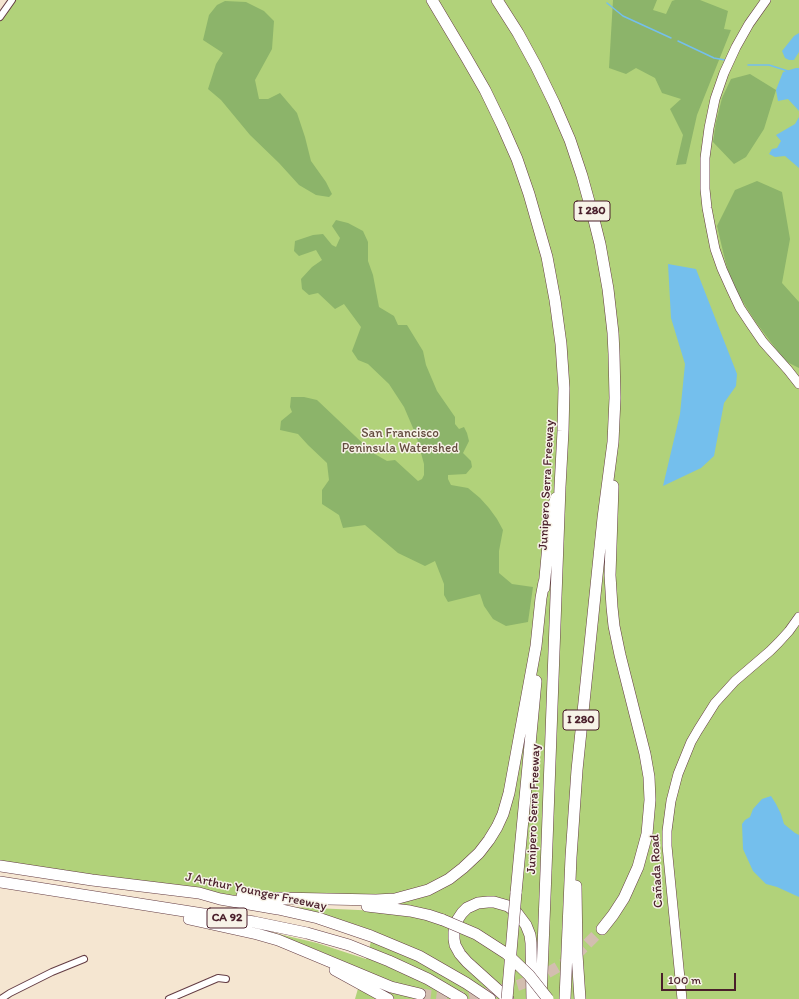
<!DOCTYPE html>
<meta charset="utf-8">
<style>
body{margin:0}
#map{position:relative;width:799px;height:999px;overflow:hidden;background:#f5e6d1;font-family:Itim,sans-serif}
canvas{display:block}
.scale{position:absolute;left:661px;top:973px;width:75px;height:18px;box-sizing:border-box;border:2px solid #4a1f2b;border-top:0;padding-left:5px;font-size:12px;line-height:14px;white-space:nowrap;color:#4a1f2b;-webkit-text-stroke:3px #f7f3e8;paint-order:stroke}
</style>
<div id="map">
<canvas width="799" height="999"></canvas>
<div class="scale">100 m</div>
</div>
<script>
const g = document.querySelector('canvas').getContext('2d');
g.lineJoin = 'round';
function paint(path, color) { g.fillStyle = color; g.fill(path, 'evenodd'); }
const toPath = rows => new Path2D(rows.map(r => 'M' + r).join(''));
function strokePath(path, color, width, dash) { g.strokeStyle = color; g.lineWidth = width; g.lineCap = dash ? 'butt' : 'round'; g.setLineDash(dash || []); g.stroke(path); }
function write(font, color, halo, rows, align = 'center') {
  g.font = font + ' Itim,sans-serif'; g.lineWidth = 3; g.setLineDash([]); g.textBaseline = 'middle'; g.strokeStyle = halo; g.fillStyle = color; for (const [text, x, y, turn = 0] of rows) {
    g.save(); g.translate(x, y); g.rotate((+turn || 0) * Math.PI / 180); g.textAlign = isNaN(turn) ? turn : align; if (halo) g.strokeText(text, 0, 0); g.fillText(text, 0, 0); g.restore();
  }
}
const green = toPath([
 [12,0,799,0,799,999,355,999,363,971,317,950,266,931,317,943,366,959,374,931,344,921,292,907,380,911,383,900,249,897,222,894,0,865,0,17]
]);
const forest = toPath([
 [613,0,657,0,653,10,666,14,672,1,675,0,700,0,728,11,724,29,731,30,697,115,686,164,676,165,683,135,670,109,681,99,662,93,655,78,636,68,626,74,609,68],
 [225,1,246,2,264,11,274,21,272,49,255,80,259,99,268,99,280,93,297,113,305,137,311,161,326,182,332,194,329,197,316,195,299,185,279,163,250,135,221,100,208,89,216,64,223,53,203,40,209,15,217,5],
 [750,74,776,90,764,129,746,157,734,164,713,142,716,122,722,98,731,79],
 [757,181,782,192,790,239,782,283,799,302,799,368,785,361,755,321,733,286,726,264,717,226,735,190],
 [336,220,348,223,363,231,368,242,368,261,373,275,379,307,394,316,398,325,407,325,423,351,426,365,437,391,455,417,455,424,459,429,464,427,467,433,469,441,463,453,471,461,472,467,466,474,448,475,448,479,451,485,468,488,480,498,489,508,497,519,503,530,499,551,499,573,512,584,533,587,528,622,506,626,493,619,484,606,480,594,448,602,444,595,444,584,435,561,425,566,398,553,365,525,343,528,339,515,322,504,322,490,329,480,327,463,308,445,298,434,280,430,281,421,292,412,290,407,291,397,304,397,317,400,373,453,387,461,395,460,418,481,422,479,424,475,424,464,416,435,404,407,389,384,368,364,358,360,352,351,361,327,344,304,335,309,318,293,309,295,302,289,301,279,312,267,322,260,316,250,299,256,294,251,295,241,313,235,323,234,332,245,336,247,340,238,332,226]
]);
const water = toPath([
 [799,33,799,52,794,60,789,60,785,58,782,51,794,36],
 [796,68,799,68,799,111,788,99,778,101,776,90,783,72],
 [799,117,799,168,785,156,775,157,769,154,772,149,777,148,781,141,776,135,795,124],
 [668,264,696,269,737,374,736,386,724,403,714,456,701,468,663,486,680,414,685,364,671,318],
 [771,796,776,804,781,814,784,824,795,833,799,835,799,897,777,887,766,884,753,871,743,849,742,824,745,820,750,817,753,809,762,799]
]);
const stream = toPath([
 [607,3,623,16,671,38],
 [678,41,714,58,725,60],
 [748,65,769,65,788,71]
]);
const highwayTunnel = toPath([
 [420,994,444,997,469,997,491,993,519,985,542,976,563,964,580,951,602,929]
]);
const street = toPath([
 [0,17,12,0],
 [1,999,10,993,52,972,84,959],
 [169,999,218,978,226,979]
]);
const secondary = toPath([
 [766,0,749,24,736,47,724,73,715,99,709,128,705,158,705,189,707,208,711,229,715,249,722,269,731,289,740,308,752,326,763,342,788,370,799,384],
 [682,999,667,846,667,831,671,801,678,774,691,742,698,730,715,703,735,681,770,651,779,642,789,631,799,617]
]);
const highway = toPath([
 [432,0,466,57,485,90,502,125,517,159,529,194,547,257,555,300,561,344,564,388,563,431,560,487,546,871,541,999],
 [497,0,518,33,536,66,554,103,570,140,582,176,593,216,600,244,608,289,613,333,614,354,615,398,613,442,603,518,577,770,571,857,565,999],
 [544,588,551,513,556,498],
 [0,866,92,880,199,893,220,899,278,909,318,918,371,936,419,956,466,983,490,999],
 [0,882,254,922,307,933,349,945,389,961,428,979,462,999],
 [576,886,577,954,580,999],
 [516,893,536,681],
 [242,896,285,899],
 [278,898,376,900,395,899,428,890,449,879,463,868,479,853,489,840,497,827,503,814,509,793,536,646,541,598,544,582],
 [367,906,410,911,428,915,443,920],
 [189,919,257,934,278,940,391,987,420,994],
 [602,929,613,915,624,898,638,867,647,834,650,800,649,777,645,754,620,655,614,626,612,607,610,575,613,486],
 [335,970,388,999],
 [508,999,467,962,460,954,455,945,454,939,454,932,455,925,458,919,462,913,467,908,478,903,488,902,494,902,508,906,517,913,526,925,530,935,531,943,532,999]
]);
const highwayBridge = toPath([
 [443,920,476,934,507,954,529,975,548,999],
 [507,999,516,893]
]);
const shields = [
 [592,211,36],
 [581,720,36],
 [227,918,40]
];
const shieldNames = [
 ["I 280",592,211],
 ["I 280",581,720],
 ["CA 92",227,918]
];
const parkNames = [
 ["San Francisco",400,434],
 ["Peninsula Watershed",400,449]
];
const streetNames = [
 ["Junipero Serra Freeway",547,485,-87],
 ["Junipero Serra Freeway",534,809,-88],
 ["Cañada Road",657,871,-93],
 ["J Arthur Younger Freeway",256,892,12]
];
paint(green, '#b1d27a');
paint(forest, '#8cb46a');
paint(water, '#74bfed');
strokePath(stream, '#74bfed', 1.5);
strokePath(highwayTunnel, '#d3beb0', 11, [11, 5.5]);
strokePath(street, '#643d44', 8);
strokePath(secondary, '#643d44', 10);
strokePath(highway, '#643d44', 12);
strokePath(street, '#fff', 6);
strokePath(secondary, '#fff', 9);
strokePath(highway, '#fff', 11);
strokePath(highwayBridge, '#643d44', 12, []);
strokePath(highwayBridge, '#fff', 11);
for (const [x, y, w] of shields) { const box = new Path2D(); box.roundRect(x - w / 2, y - 10, w, 20, 3); g.fillStyle = '#f7f3e8'; g.fill(box); strokePath(box, '#4a1f2b', 1); }
write('bold 12px', '#4a1f2b', null, shieldNames);
write('13px', '#644c3f', '#f7f3e8', parkNames);
write('13px', '#4a1f2b', '#f7f3e8', streetNames);
</script>
